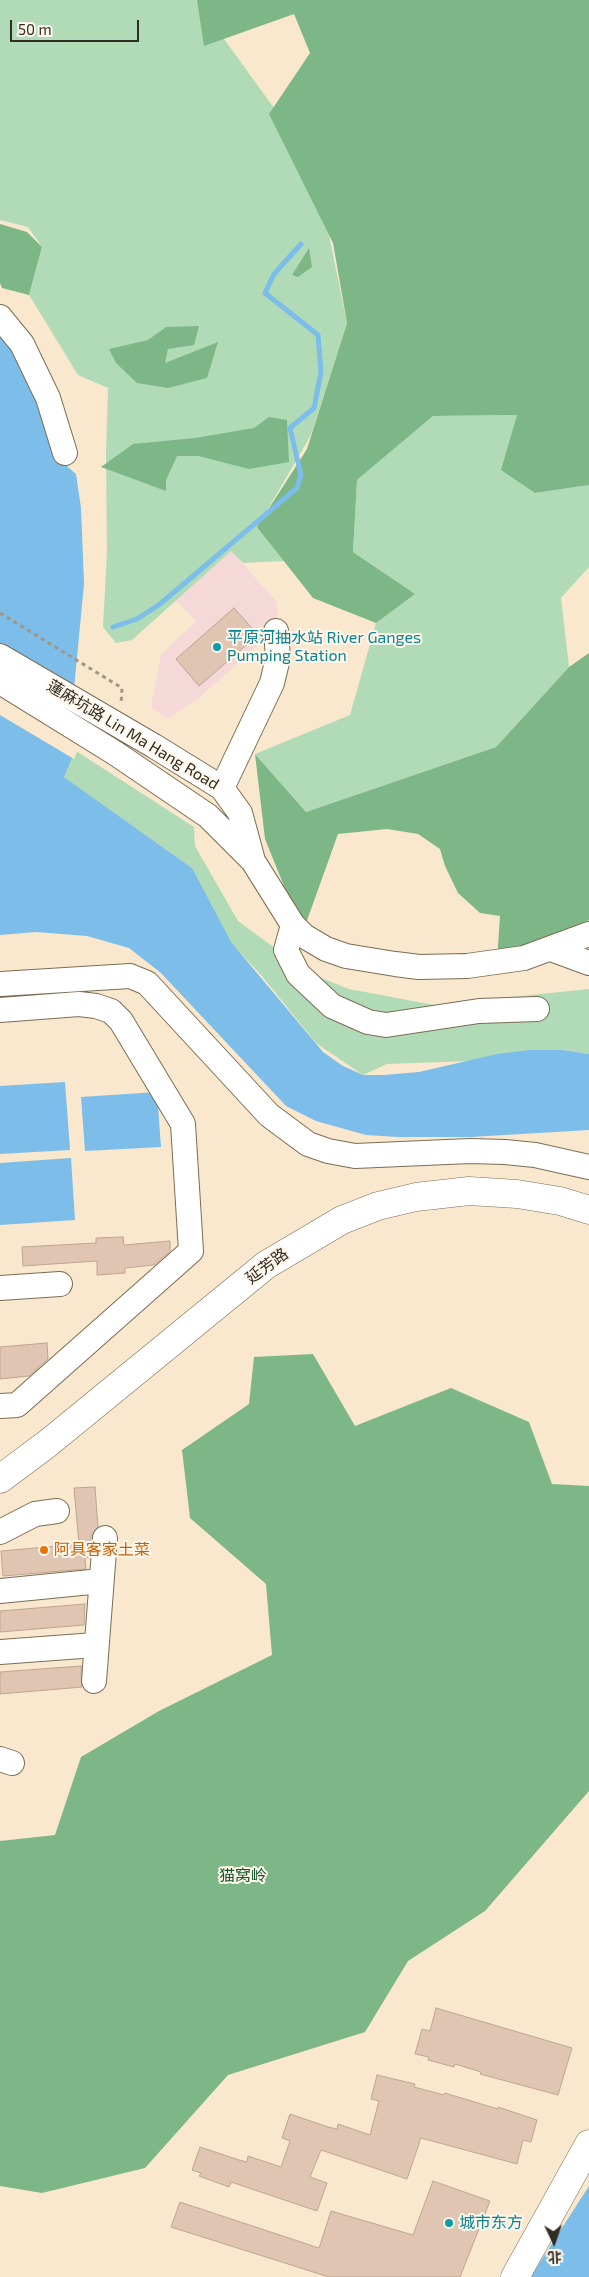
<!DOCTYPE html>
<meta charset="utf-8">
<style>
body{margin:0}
#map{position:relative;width:589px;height:2277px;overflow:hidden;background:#f9e8cd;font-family:"Exo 2","Noto Sans SC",sans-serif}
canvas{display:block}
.north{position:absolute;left:529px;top:2217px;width:50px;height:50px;-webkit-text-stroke:4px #fdf7ec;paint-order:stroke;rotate:177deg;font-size:14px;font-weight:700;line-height:20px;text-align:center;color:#322c22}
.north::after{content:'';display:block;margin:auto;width:18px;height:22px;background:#322c22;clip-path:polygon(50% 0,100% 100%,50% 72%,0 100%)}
.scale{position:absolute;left:10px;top:20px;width:129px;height:22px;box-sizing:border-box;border:2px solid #322c22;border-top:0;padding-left:6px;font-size:15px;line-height:18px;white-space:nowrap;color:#322c22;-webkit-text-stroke:4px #fdf7ec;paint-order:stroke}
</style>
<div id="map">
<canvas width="589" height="2277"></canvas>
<div class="north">北</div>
<div class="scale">50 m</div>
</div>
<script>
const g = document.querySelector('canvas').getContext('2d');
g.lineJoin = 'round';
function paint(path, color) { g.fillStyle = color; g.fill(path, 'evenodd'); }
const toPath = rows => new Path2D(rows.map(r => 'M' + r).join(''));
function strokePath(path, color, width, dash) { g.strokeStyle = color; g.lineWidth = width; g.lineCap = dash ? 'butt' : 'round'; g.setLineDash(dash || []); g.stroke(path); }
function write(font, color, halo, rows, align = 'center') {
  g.font = font + ' "Exo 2","Noto Sans SC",sans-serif'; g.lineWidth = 4; g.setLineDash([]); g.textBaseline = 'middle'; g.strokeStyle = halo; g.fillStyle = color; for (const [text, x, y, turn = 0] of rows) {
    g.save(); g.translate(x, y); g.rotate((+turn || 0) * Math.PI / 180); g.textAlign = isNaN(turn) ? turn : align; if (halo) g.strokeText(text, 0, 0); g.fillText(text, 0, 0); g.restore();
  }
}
const industrial = toPath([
 [231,551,277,602,278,627,199,698,167,719,151,707,161,655,196,621,175,600]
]);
const green = toPath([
 [0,0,227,0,224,39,274,108,329,235,347,323,311,435,261,521,284,561,243,563,231,551,132,640,116,643,103,627,107,551,106,453,108,388,78,375,29,295,42,247,28,227,0,220],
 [517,415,535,493,589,485,589,567,561,598,569,667,496,747,306,812,255,754,350,715,376,623,414,594,353,552,357,480,433,416],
 [73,749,194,827,195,846,238,921,309,973,349,989,434,1005,589,989,589,1054,563,1050,471,1061,387,1064,363,1075,316,1043,261,975,220,931,192,868,64,777]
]);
const forest = toPath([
 [197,0,589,0,589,485,535,493,501,470,517,415,433,416,357,480,353,552,415,594,376,623,313,598,257,527,307,449,347,323,333,243,269,114,310,53,294,14,204,46],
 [0,224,27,232,42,247,29,295,2,288,0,283],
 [309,248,312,267,298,277,292,275],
 [199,326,194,345,168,349,165,363,218,342,207,378,168,388,137,383,116,363,109,349,148,340,166,327],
 [269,417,287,420,289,462,249,469,198,456,177,456,166,480,166,491,101,467,133,444,195,438,254,428],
 [589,653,589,920,575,926,552,941,497,962,500,916,480,913,458,893,445,866,440,849,418,834,387,829,338,834,305,926,292,906,265,839,255,754,306,812,496,747,569,667],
 [313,1354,355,1426,451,1388,529,1422,552,1484,589,1486,589,1791,485,1911,408,1961,365,2032,228,2075,145,2168,42,2193,0,2186,0,1841,55,1835,81,1757,159,1711,272,1655,266,1584,190,1518,182,1450,249,1404,254,1357]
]);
const water = toPath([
 [0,331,11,342,34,389,61,461,76,474,81,508,84,584,71,720,82,734,64,777,192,868,231,942,323,1052,343,1066,363,1075,384,1075,419,1072,497,1054,529,1050,563,1050,589,1054,589,1130,471,1137,398,1137,366,1135,316,1121,286,1106,161,973,129,948,87,936,36,932,0,935],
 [65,1082,70,1150,0,1154,0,1086],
 [157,1092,161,1147,85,1151,81,1097],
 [71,1158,75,1220,0,1225,0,1163],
 [589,2186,589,2277,530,2277,533,2273]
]);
const pier = toPath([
 [0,643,76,688,73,720,84,734,74,759,0,715]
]);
const stream = toPath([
 [113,627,137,619,160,604,297,488,301,475,290,428,314,408,321,372,318,335,265,293,274,274,301,244]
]);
const building = toPath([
 [234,608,258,635,199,686,176,659,234,608],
 [123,1237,124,1245,170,1241,170,1251,154,1265,125,1268,125,1273,97,1275,97,1261,23,1266,22,1247,96,1243,96,1238,123,1237],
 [47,1343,48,1359,29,1376,0,1379,0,1347,47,1343],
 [95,1487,98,1527,91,1536,90,1557,85,1558,86,1569,3,1576,1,1551,79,1544,74,1488,95,1487],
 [85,1604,84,1625,0,1632,0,1611,85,1604],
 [81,1666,82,1687,0,1694,0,1672,81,1666],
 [436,2008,572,2048,558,2095,480,2074,481,2072,455,2064,454,2067,428,2060,429,2057,415,2054,422,2029,430,2031,436,2008],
 [377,2075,415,2084,414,2087,444,2095,445,2093,498,2109,498,2107,537,2120,531,2142,523,2140,517,2164,421,2138,407,2179,321,2150,310,2177,327,2183,317,2211,231,2182,229,2187,199,2176,201,2173,192,2170,200,2147,239,2160,247,2162,248,2156,281,2167,290,2141,282,2138,290,2114,328,2127,337,2129,338,2124,370,2135,379,2101,371,2099,377,2075],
 [433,2181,490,2201,460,2277,329,2277,171,2227,180,2202,319,2248,331,2211,413,2235,433,2181]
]);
const path = toPath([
 [0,613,122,688,121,704]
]);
const minor = toPath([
 [0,317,22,344,48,398,65,453],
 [0,656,154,746,222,788,240,813,252,857],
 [0,682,115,753,208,816,253,861,293,925,304,936,326,949,346,956,395,964,419,967,467,966,524,958,589,934],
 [222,788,272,683,278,658,276,631],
 [293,925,286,950,298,974,332,1006,368,1022,386,1025,479,1011,537,1009],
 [551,949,589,963],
 [0,984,130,976,147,983,269,1115,308,1144,328,1151,355,1156,470,1151,505,1152,535,1155,589,1167],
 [0,1010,79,1004,96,1006,111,1011,121,1021,183,1124,191,1251,17,1405,0,1406],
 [0,1288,60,1284],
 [0,1532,35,1514,57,1511],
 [0,1591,101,1581],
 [0,1652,95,1645],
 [94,1681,105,1538],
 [0,1759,12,1763]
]);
const major = toPath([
 [0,1479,47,1444,266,1265,342,1220,378,1206,416,1197,469,1191,517,1194,560,1201,589,1210],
 [515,2277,589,2144]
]);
const markers = [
 [217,647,5,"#0f9aa8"],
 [44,1550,5,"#e8710a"],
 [449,2223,5,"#0f9aa8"]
];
const cultureNames = [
 ["平原河抽水站 River Ganges",227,638],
 ["Pumping Station",227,656],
 ["城市东方",459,2223]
];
const streetNames = [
 ["蓮麻坑路 Lin Ma Hang Road",133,735,31],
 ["延芳路",267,1266,-36]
];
const foodNames = [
 ["阿具客家土菜",54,1550]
];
const parkNames = [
 ["猫窝岭",243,1876]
];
paint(industrial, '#f4d9d8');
paint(green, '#b1dbb7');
paint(forest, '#7db787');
paint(water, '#7cbdea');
paint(pier, '#f9e8cd');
strokePath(stream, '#7cbdea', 5);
paint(building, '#dfc5b2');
strokePath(building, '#bea592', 1);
strokePath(minor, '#7b6d55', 26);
strokePath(major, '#7b6d55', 29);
strokePath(path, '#a29682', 3, [4, 4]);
strokePath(minor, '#fff', 24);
strokePath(major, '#fff', 28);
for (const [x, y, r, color] of markers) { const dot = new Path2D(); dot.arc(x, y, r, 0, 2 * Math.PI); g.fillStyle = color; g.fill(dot); strokePath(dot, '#fdf7ec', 2); }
write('16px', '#0d838f', '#fdf7ec', cultureNames, 'left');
write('16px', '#322c22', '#fdf7ec', streetNames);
write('16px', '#c56008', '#fdf7ec', foodNames, 'left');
write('16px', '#145426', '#fdf7ec', parkNames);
</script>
